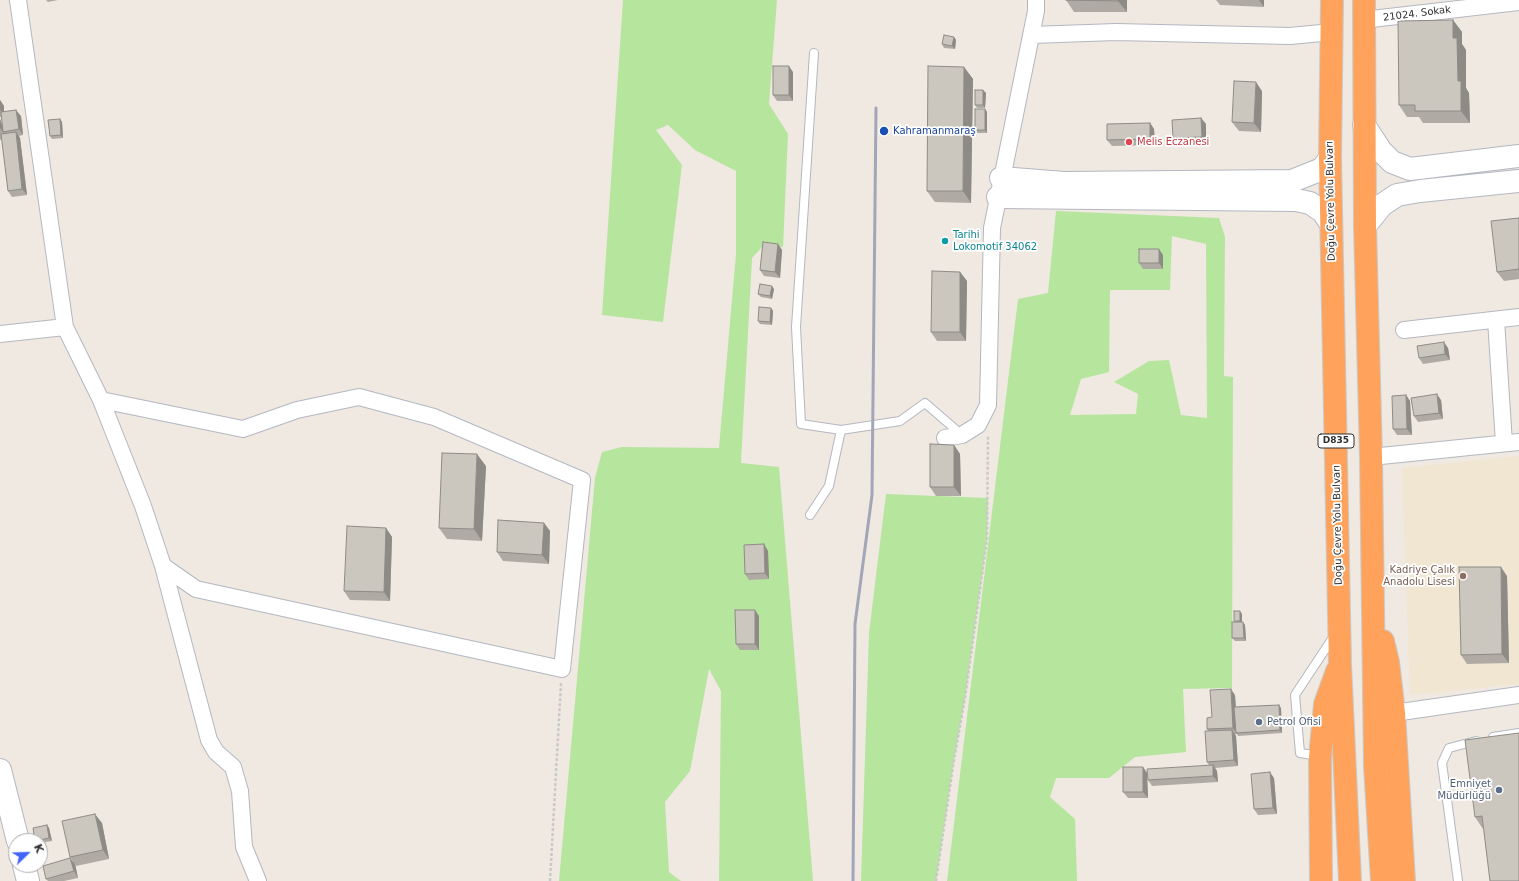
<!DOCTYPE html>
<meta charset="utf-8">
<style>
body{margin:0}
#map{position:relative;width:1519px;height:881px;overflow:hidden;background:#efe9e1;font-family:"DejaVu Sans",sans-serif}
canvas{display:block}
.north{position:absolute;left:8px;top:833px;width:40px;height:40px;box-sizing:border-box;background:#fff;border:1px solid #ababab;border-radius:50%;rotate:67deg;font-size:11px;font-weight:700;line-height:16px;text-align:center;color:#2e2e2e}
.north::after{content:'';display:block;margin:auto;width:14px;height:18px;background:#4264fb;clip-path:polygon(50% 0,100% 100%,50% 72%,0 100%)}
</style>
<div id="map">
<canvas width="1519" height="881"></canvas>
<div class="north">K</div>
</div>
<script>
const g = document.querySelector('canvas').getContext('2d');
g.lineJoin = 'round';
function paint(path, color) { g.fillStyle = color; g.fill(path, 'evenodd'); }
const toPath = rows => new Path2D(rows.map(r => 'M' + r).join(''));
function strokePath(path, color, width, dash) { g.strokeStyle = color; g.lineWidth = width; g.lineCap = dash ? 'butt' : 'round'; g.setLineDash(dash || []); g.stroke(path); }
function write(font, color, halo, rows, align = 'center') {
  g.font = font + ' "DejaVu Sans",sans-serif'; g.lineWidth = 3.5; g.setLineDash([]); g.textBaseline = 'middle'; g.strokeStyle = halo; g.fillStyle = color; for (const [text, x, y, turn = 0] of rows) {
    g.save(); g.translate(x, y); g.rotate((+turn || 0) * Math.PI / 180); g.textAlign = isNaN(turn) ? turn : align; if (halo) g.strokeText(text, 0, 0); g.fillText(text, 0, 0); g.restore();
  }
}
const education = toPath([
 [1519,456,1519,684,1410,695,1402,468]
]);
const green = toPath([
 [623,0,777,0,769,104,788,134,783,247,764,245,752,258,741,463,779,467,813,881,719,881,721,691,709,669,690,771,665,802,669,872,681,881,559,881,595,478,602,452,622,447,719,448,736,254,736,171,695,150,668,125,656,130,682,165,663,322,602,315],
 [1056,211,1219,218,1225,237,1224,376,1233,377,1232,688,1183,689,1186,752,1135,757,1109,778,1056,778,1050,797,1075,819,1077,881,947,881,1018,299,1048,293],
 [1172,236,1206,244,1207,418,1181,415,1169,360,1149,361,1114,382,1138,394,1136,414,1070,415,1081,379,1109,372,1110,290,1170,290],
 [886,494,988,498,987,539,965,698,954,760,936,881,861,881,869,633]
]);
const path = toPath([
 [550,881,561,683],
 [936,881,954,760,965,698,987,539,988,435]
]);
const lane = toPath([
 [814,53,796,327,801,424,841,430],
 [810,515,829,486,841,430,900,421,925,403,962,435],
 [1493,737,1519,733],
 [1320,756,1300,753,1295,695,1334,636],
 [1458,881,1442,763,1449,748,1476,741]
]);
const street = toPath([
 [18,0,65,327,101,400,143,506,163,566,209,740,216,752,233,767,240,791,244,847,258,881],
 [1363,20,1519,2],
 [1031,35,1116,32,1290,36,1332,32],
 [1496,320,1504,443],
 [1404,330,1519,317],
 [0,334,65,327],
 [101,400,243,429,297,410,359,397,434,417,582,480,562,669,196,589,163,566],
 [945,438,962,435,978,425,988,405,992,228,1036,11,1036,0],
 [1371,457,1519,442],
 [1394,713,1519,695]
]);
const secondary = toPath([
 [1364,125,1381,151,1392,162,1410,169,1519,156],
 [1001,178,1064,183,1292,181,1322,169,1330,158],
 [998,197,1296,200,1310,203,1323,212,1331,224],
 [1365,226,1382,205,1397,195,1420,191,1519,181],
 [0,770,18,841],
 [24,865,28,881]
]);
const highway = toPath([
 [1332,0,1330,158,1340,664,1350,881],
 [1364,0,1365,226,1371,457,1375,766,1382,881],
 [1383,641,1388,662,1394,713,1404,881],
 [1321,881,1320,757,1325,704,1337,671]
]);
const rail = toPath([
 [853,881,855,624,872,495,876,108]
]);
const wall = toPath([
 [46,0,58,0,48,2],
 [1066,0,1127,0,1127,12,1074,12],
 [1216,0,1264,0,1264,7,1220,5],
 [1453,20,1462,32,1462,44,1466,50,1466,88,1469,93,1470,123,1423,123,1419,117,1407,117,1399,105],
 [954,37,956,40,955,49,944,48,942,44],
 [964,67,973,79,971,203,935,202,927,191],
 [793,72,793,101,777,101,773,95],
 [983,90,986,93,985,108,977,108,975,105],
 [1262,91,1261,132,1239,131,1232,122],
 [0,100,4,106,4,112,21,116,23,135,19,136,20,138,27,195,12,197,8,191,2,139,0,140,0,119,3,126,1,117,0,117],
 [985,109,987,112,987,133,977,133,975,130],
 [1201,118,1206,124,1206,143,1177,144,1173,138],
 [60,119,62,122,63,138,52,139,50,136],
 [1150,123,1154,129,1155,145,1112,146,1107,140],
 [1519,218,1519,279,1504,281,1497,272],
 [778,244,782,250,780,278,764,276,760,270],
 [1163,255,1163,269,1143,269,1139,263],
 [960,272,967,281,966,341,937,341,931,332],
 [774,289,772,299,761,297,758,294],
 [771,308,773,311,772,325,760,324,758,321],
 [1448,348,1450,360,1423,364,1419,358],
 [1406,395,1410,401,1412,435,1397,435,1393,429],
 [1441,400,1443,419,1418,422,1414,416],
 [954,445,960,454,961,496,936,496,930,487],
 [486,466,482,541,447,539,439,528],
 [544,523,550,531,549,564,503,561,497,552],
 [386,528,392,537,390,601,350,600,344,591],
 [764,544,768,551,769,579,749,580,745,574],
 [1507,576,1509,663,1467,664,1461,655],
 [1242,614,1242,622,1245,625,1246,641,1235,641,1232,638,1235,622,1234,621],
 [759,616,759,650,740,650,736,644],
 [1235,695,1236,707,1281,708,1282,733,1238,736,1237,734,1235,734,1236,736,1238,766,1215,768,1217,771,1218,782,1152,786,1148,780,1209,765,1207,762,1209,731,1207,729,1212,717],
 [1519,733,1483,829,1475,817],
 [1143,767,1147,773,1148,798,1128,798,1123,792],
 [1274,778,1277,814,1258,815,1254,809],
 [102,823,109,859,76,866,70,857],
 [47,825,49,828,52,841,40,843,40,841,36,841],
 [75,864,78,878,64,881,48,881,46,879]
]);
const shadedWall = toPath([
 [1118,0,1127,0,1127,12,1118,1],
 [1259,0,1264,0,1264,7],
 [1453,20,1462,32,1462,44,1466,50,1466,88,1469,93,1470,123,1461,111,1453,38],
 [954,37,956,40,955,49,952,46],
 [789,66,793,72,793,101,789,95],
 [964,67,973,79,971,203,963,191],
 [1256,82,1262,91,1261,132,1254,123],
 [983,90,986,93,985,108,983,105],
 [0,100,4,106,4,116,0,110],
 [985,109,987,112,987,133,985,130],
 [16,110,21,116,23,135,19,129],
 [1201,118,1206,124,1206,143,1202,137],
 [0,119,4,131,3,132,7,138,0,128],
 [60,119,62,122,63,138,61,135],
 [1150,123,1154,129,1155,145,1150,139],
 [16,132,20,138,27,195,22,189],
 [778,244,782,250,780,278,775,272],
 [1159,249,1163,255,1163,269,1159,263],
 [960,272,967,281,966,341,960,332],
 [772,286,774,289,772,299,770,296],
 [771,308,773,311,772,325,770,322],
 [1444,342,1448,348,1450,360,1445,354],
 [1437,394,1441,400,1443,419,1439,413],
 [1406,395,1410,401,1412,435,1407,429],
 [954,445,960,454,961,496,954,487],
 [477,454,486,466,482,541,474,529],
 [544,523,550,531,549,564,542,555],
 [386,528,392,537,390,601,384,592],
 [764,544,768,551,769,579,765,573],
 [1501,567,1507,576,1509,663,1502,654],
 [755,610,759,616,759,650,755,644],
 [1240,611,1242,614,1242,624,1240,621],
 [1243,622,1245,625,1246,641,1244,638],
 [1231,689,1235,695,1237,734,1233,728],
 [1279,705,1281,708,1282,733,1280,730],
 [1232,730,1236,736,1238,766,1234,760],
 [1213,765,1217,771,1218,782,1213,776],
 [1143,767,1147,773,1148,798,1143,792],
 [1270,772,1274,778,1277,814,1273,808],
 [95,814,102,823,109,859,103,850],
 [47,825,49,828,52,841,49,838],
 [70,858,75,864,78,878,74,871]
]);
const building = toPath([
 [1066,0,1118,0,1118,1,1066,0],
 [1453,20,1453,38,1457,38,1458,81,1461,81,1461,111,1415,111,1415,105,1399,105,1398,21,1453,20],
 [944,35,954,37,952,46,942,44,944,35],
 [773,66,789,66,789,95,773,95,773,66],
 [928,66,964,67,963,191,927,191,928,66],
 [1234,81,1256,82,1254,123,1232,122,1234,81],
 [975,90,983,90,983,105,975,105,975,90],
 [975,109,985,109,985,130,975,130,975,109],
 [16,110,19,129,3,132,1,112,16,110],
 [1201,118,1202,137,1173,138,1172,120,1201,118],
 [60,119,61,135,50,136,48,120,60,119],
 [1150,123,1150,139,1107,140,1107,124,1150,123],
 [16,132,22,189,8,191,1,134,16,132],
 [1519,218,1519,269,1497,272,1491,221,1519,218],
 [763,242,778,244,775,272,760,270,763,242],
 [1139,249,1159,249,1159,263,1139,263,1139,249],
 [932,271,960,272,960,332,931,332,932,271],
 [760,284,772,286,770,296,758,294,760,284],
 [759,307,771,308,770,322,758,321,759,307],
 [1444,342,1445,354,1419,358,1417,346,1444,342],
 [1437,394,1439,413,1414,416,1411,398,1437,394],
 [1406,395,1407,429,1393,429,1392,396,1406,395],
 [930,444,954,445,954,487,930,487,930,444],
 [442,453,477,454,474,529,439,528,442,453],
 [498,520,544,523,542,555,497,552,498,520],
 [347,526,386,528,384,592,344,591,347,526],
 [764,544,765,573,745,574,744,545,764,544],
 [1459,567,1501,567,1502,654,1461,655,1459,567],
 [735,610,755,610,755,644,736,644,735,610],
 [1234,611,1240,611,1240,621,1234,621,1234,611],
 [1232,622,1243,622,1244,638,1232,638,1232,622],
 [1231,689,1233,728,1207,729,1207,718,1212,717,1210,690,1231,689],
 [1279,705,1280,730,1236,733,1234,707,1279,705],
 [1232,730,1234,760,1207,762,1205,731,1232,730],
 [1519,733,1519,881,1490,881,1482,816,1475,817,1465,740,1519,733],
 [1213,765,1213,776,1148,780,1147,769,1213,765],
 [1123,767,1143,767,1143,792,1123,792,1123,767],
 [1270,772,1273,808,1254,809,1251,774,1270,772],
 [95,814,103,850,70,857,62,821,95,814],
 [47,825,49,838,35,841,33,828,47,825],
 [70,858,74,871,46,879,43,866,70,858]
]);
const markers = [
 [884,131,5,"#1a4fb4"],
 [1129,142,4,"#e0444e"],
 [945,241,4,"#0f9aa8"],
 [1463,576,4,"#8d6e63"],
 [1259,722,4,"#5c6f8a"],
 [1499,790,4,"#5c6f8a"]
];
const shields = [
 [1336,441,36]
];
const shieldNames = [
 ["D835",1336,441]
];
const streetNames = [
 ["21024. Sokak",1417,14,-7],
 ["Doğu Çevre Yolu Bulvarı",1331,201,-91],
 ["Doğu Çevre Yolu Bulvarı",1338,525,-91]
];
const transitNames = [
 ["Kahramanmaraş",893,131]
];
const healthNames = [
 ["Melis Eczanesi",1137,142]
];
const cultureNames = [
 ["Tarihi",953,235],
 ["Lokomotif 34062",953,247]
];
const educationNames = [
 ["Kadriye Çalık",1455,570],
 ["Anadolu Lisesi",1455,582]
];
const serviceNames = [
 ["Petrol Ofisi",1267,722],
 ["Emniyet",1491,784,"right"],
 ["Müdürlüğü",1491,796,"right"]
];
paint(education, '#f0e6d1');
paint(green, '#b6e59e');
strokePath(lane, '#b4b7c1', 10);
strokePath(street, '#b4b7c1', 18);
strokePath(secondary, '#b4b7c1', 24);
strokePath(highway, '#c9c9c9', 24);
strokePath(path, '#c9c9c9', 2.5, [3, 2]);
strokePath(lane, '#fff', 8);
strokePath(street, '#fff', 16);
strokePath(secondary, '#fff', 22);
strokePath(highway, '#ffa35c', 22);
strokePath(rail, '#a3a6b8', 3);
paint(wall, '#afaba4');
paint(shadedWall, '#8e8b86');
paint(building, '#cbc7bf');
strokePath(building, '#8e8b86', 1);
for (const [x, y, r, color] of markers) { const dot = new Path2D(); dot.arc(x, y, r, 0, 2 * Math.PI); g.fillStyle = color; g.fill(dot); strokePath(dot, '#fff', 1.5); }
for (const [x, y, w] of shields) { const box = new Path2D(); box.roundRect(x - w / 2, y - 7, w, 14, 3); g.fillStyle = '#fff'; g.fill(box); strokePath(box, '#2e2e2e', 1); }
write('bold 9px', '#2e2e2e', null, shieldNames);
write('10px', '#2e2e2e', '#fff', streetNames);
write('10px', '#164399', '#fff', transitNames, 'left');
write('10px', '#be3a42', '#fff', healthNames, 'left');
write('10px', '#0d838f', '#fff', cultureNames, 'left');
write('10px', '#785e54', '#fff', educationNames, 'right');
write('10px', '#4e5e75', '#fff', serviceNames, 'left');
</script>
